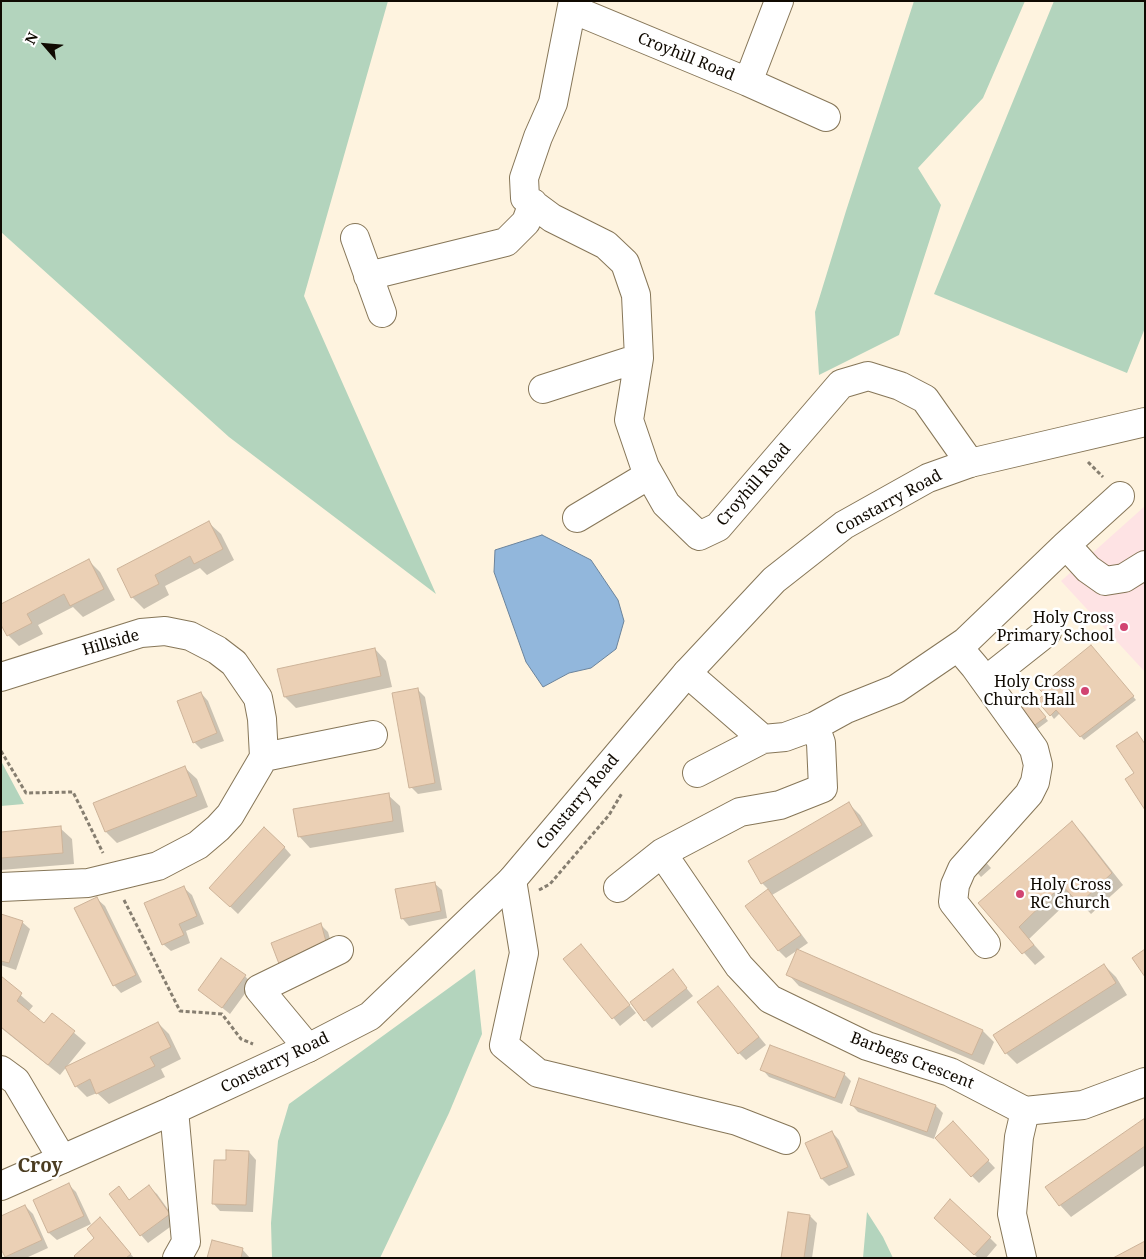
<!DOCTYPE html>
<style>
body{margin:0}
#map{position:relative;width:1146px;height:1259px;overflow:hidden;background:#fef3df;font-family:"Noto Serif",serif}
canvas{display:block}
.frame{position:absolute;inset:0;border:2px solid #100a02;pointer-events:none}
.north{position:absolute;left:20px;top:20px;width:50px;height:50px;-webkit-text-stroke:4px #fff;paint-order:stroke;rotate:297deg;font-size:14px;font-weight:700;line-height:20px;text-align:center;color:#100a02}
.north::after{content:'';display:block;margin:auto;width:18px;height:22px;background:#100a02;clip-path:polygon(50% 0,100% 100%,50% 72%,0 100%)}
</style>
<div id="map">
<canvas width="1146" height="1259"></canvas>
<div class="frame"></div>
<div class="north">N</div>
</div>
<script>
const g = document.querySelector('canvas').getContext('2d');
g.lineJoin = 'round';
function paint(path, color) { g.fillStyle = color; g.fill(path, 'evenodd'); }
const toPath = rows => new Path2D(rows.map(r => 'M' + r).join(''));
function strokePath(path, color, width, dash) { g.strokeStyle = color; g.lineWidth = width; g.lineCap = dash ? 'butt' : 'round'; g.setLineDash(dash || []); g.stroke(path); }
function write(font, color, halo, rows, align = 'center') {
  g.font = font + ' "Noto Serif",serif'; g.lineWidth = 5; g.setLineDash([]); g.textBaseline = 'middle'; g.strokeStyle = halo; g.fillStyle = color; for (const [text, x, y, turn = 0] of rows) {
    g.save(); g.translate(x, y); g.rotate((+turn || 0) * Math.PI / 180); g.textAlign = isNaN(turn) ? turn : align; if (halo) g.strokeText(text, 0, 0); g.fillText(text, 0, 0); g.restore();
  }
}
const education = toPath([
 [1145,506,1145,672,1061,581]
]);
const green = toPath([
 [1,1,388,1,304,296,436,594,229,437,1,232],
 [914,1,1025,1,983,98,918,168,941,205,899,335,819,375,815,312,846,211],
 [1054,1,1145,1,1145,328,1127,373,934,294],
 [1,761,24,804,1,806],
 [475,969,482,1034,449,1113,380,1258,272,1258,271,1223,278,1141,289,1104],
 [867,1212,883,1237,893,1258,863,1258]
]);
const water = toPath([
 [542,535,591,560,618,600,624,621,616,649,591,668,569,673,543,687,526,662,494,572,495,550,542,535]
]);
const shadow = toPath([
 [209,523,221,534,234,560,207,575,200,568,165,586,169,595,144,609,132,597,118,570],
 [88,560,100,572,115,600,83,617,73,607,38,625,43,634,19,646,8,635,1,622],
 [375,649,386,661,392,687,296,708,285,697],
 [1094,650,1136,700,1084,740,1060,713,1054,719,1051,715],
 [417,689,425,697,442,790,418,794,411,787],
 [201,693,208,701,224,741,201,749,194,742],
 [1036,705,1048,721,1036,730,1033,726],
 [185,768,197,779,208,807,117,843,106,832,95,804],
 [388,795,400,806,404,832,310,848,299,836],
 [849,804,860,815,873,836,772,895,808,943,786,958,779,951,747,906,769,890,762,883],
 [1072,823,1083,834,1123,885,1091,914,1074,896,1029,939,1045,957,1035,965,980,904],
 [60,828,72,839,74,864,1,870,1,833],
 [284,847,291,855,238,914,218,895],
 [979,855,991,868,981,877,969,863],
 [434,883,442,890,447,918,409,926,402,918],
 [184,888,192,895,204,924,186,931,190,943,171,951,163,944],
 [97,899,105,906,142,982,121,993,114,985],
 [1,915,22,922,30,929,16,970,1,965],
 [321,925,328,932,335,956,289,976],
 [581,946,636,1013,620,1026,565,959],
 [1104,965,1116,977,1127,995,1017,1064,1006,1053],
 [672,971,693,996,652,1028,645,1020],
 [788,974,983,1031,994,1042,984,1065,799,986],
 [245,976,252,984,230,1014,200,990],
 [1,978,33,1006,28,1012,44,1025,52,1014,86,1043,60,1075,1,1028],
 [718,987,766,1045,746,1060,739,1053],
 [158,1023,169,1034,181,1059,161,1069,165,1077,109,1104,97,1093,87,1097,76,1086],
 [762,1069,844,1074,851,1081,842,1104,769,1077],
 [860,1079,936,1106,943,1113,934,1139,858,1112,851,1104],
 [1145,1119,1145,1165,1071,1217,1060,1205],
 [953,1123,995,1168,979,1183,972,1176],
 [832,1132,839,1140,855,1175,829,1186,822,1179,807,1144],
 [249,1152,256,1160,253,1212,220,1211,213,1203,227,1162],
 [68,1184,76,1192,91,1224,57,1240,49,1233,34,1200],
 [149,1187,157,1194,177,1222,148,1243,141,1235,119,1188,130,1201],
 [25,1206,33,1214,48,1248,26,1258,7,1258,6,1256],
 [810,1216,817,1223,812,1258,782,1258],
 [943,1225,990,1238,997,1245,986,1258,978,1258],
 [108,1226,134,1258,77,1258,96,1238],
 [242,1249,250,1258,209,1258]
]);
const building = toPath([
 [209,521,223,549,194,564,190,556,155,575,159,584,131,598,117,569,209,521],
 [89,559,104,589,70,606,64,594,27,614,32,623,7,636,1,625,1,604,89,559],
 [1091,645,1134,696,1080,737,1056,710,1050,716,1037,701,1044,694,1038,688,1091,645],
 [375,648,381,676,284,697,277,669,375,648],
 [418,688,435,783,409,788,392,693,418,688],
 [201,692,217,733,193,743,177,701,201,692],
 [1032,700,1046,717,1032,727,1019,710,1032,700],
 [1137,732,1145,744,1145,810,1125,779,1134,773,1116,746,1137,732],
 [185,766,197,796,105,832,93,803,185,766],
 [389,793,393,821,298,837,293,809,389,793],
 [849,802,862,825,761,884,748,861,849,802],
 [1072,821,1112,873,1079,904,1062,885,1019,927,1034,945,1022,954,978,903,1072,821],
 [61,826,63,853,1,858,1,832,61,826],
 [264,827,285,847,230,907,209,888,264,827],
 [435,882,441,911,401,919,395,889,435,882],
 [184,886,197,916,179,924,184,935,162,945,144,903,184,886],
 [768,889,801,935,778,951,745,906,768,889],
 [97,897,136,975,113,986,74,908,97,897],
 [1,914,23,921,9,963,1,961,1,914],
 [321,923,328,949,281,969,271,943,321,923],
 [581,944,630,1005,612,1019,563,959,581,944],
 [797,949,983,1030,972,1055,786,975,797,949],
 [1145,949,1145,977,1132,958,1145,949],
 [221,958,246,975,222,1008,198,990,221,958],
 [1104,964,1116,983,1005,1054,993,1035,1104,964],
 [673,969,687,988,644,1021,630,1002,673,969],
 [1,976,22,993,17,1001,44,1023,52,1013,75,1031,48,1065,1,1027,1,976],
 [718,986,759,1037,738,1054,697,1002,718,986],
 [158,1022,171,1047,150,1057,155,1066,96,1094,90,1079,75,1087,65,1067,158,1022],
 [770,1045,845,1073,835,1098,760,1070,770,1045],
 [859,1078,936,1105,927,1132,850,1105,859,1078],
 [1145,1118,1145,1146,1059,1206,1045,1187,1145,1118],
 [953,1121,989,1160,971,1177,935,1138,953,1121],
 [832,1131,848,1167,821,1179,805,1143,832,1131],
 [226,1150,249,1151,246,1205,212,1204,214,1160,226,1160,226,1150],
 [69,1183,84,1216,48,1233,33,1200,69,1183],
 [149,1185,170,1214,140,1236,109,1194,119,1186,129,1200,149,1185],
 [950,1199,991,1237,974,1255,934,1218,950,1199],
 [25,1205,42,1240,5,1257,1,1249,1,1216,25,1205],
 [788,1212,810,1215,804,1258,781,1258,788,1212],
 [100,1217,131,1254,126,1258,76,1258,74,1256,94,1238,87,1229,100,1217],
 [212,1240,243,1248,241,1258,207,1258,212,1240],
 [1145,1241,1145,1258,1113,1258,1145,1241]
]);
const path = toPath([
 [1088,462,1103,477],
 [1,751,26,793,73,792,103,853],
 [539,890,550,884,609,815,622,793],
 [124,900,180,1011,222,1014,241,1039,253,1044]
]);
const minor = toPath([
 [573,1,553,103,538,137,524,178,525,198,552,218,606,245,625,263,636,295,639,358,629,420,645,467,666,504,699,536,718,527,841,384,868,376,900,386,925,399,970,463],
 [572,9,748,82,779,1],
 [748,82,826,117],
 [355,238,382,313],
 [368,276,506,242,526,222,533,203],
 [543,389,639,358],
 [577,518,649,475],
 [1066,545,1088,569,1105,581,1124,578,1145,565],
 [958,647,975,667,1034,749,1038,765,1035,782,1029,794,962,869,955,885,953,902,986,944],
 [687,673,763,739,785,737,815,726,846,709,896,689,965,642,1066,545,1120,496],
 [1,677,141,633,165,631,190,636,217,650,234,663,258,698,262,719,264,757],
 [985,681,1047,632],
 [264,757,373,735],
 [697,773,763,739],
 [662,853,739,966,770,999,867,1046,950,1072,1025,1111,1083,1105,1145,1082],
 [512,880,524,953,504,1045,538,1073,737,1121,786,1140],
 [1,887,88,883,158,866,198,845,218,828,230,815,264,757],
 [618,888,662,853,740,812,780,805,823,788,821,743,815,726],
 [308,1048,259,989,339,950],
 [1,1070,16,1081,62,1159],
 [174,1110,186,1242,177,1258],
 [1022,1258,1012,1214,1019,1137,1025,1111]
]);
const major = toPath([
 [1,1186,174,1110,308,1048,370,1016,512,880,687,673,774,580,844,525,928,478,970,463,1145,422]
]);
const markers = [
 [1124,627,5,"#d14471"],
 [1085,691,5,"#d14471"],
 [1020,894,5,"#d14471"]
];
const streetNames = [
 ["Croyhill Road",686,57,22],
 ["Croyhill Road",754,485,-49],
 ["Constarry Road",889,503,-29],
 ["Hillside",111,643,-16],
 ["Constarry Road",578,802,-50],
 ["Barbegs Crescent",912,1061,21],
 ["Constarry Road",275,1063,-26]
];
const poiNames = [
 ["Holy Cross",1114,618],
 ["Primary School",1114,636],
 ["Holy Cross",1075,682],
 ["Church Hall",1075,700],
 ["Holy Cross",1030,885,"left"],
 ["RC Church",1030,903,"left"]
];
const quarterNames = [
 ["Croy",40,1167]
];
paint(education, '#fee3e4');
paint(green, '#b3d4bd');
paint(water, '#92b7dc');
strokePath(water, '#6b839b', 1);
paint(shadow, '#0003');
paint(building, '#ebd0b5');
strokePath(building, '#cdb399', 1);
strokePath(minor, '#867658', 30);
strokePath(major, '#867658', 30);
strokePath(path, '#867e70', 3, [4, 2.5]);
strokePath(minor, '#fff', 28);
strokePath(major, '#fff', 28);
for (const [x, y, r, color] of markers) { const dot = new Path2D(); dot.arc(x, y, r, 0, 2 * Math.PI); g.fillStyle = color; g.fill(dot); strokePath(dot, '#fff', 2); }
write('16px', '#100a02', '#fff', streetNames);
write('16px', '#100a02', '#fff', poiNames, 'right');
write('bold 19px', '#4b3c21', '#fff', quarterNames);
</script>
